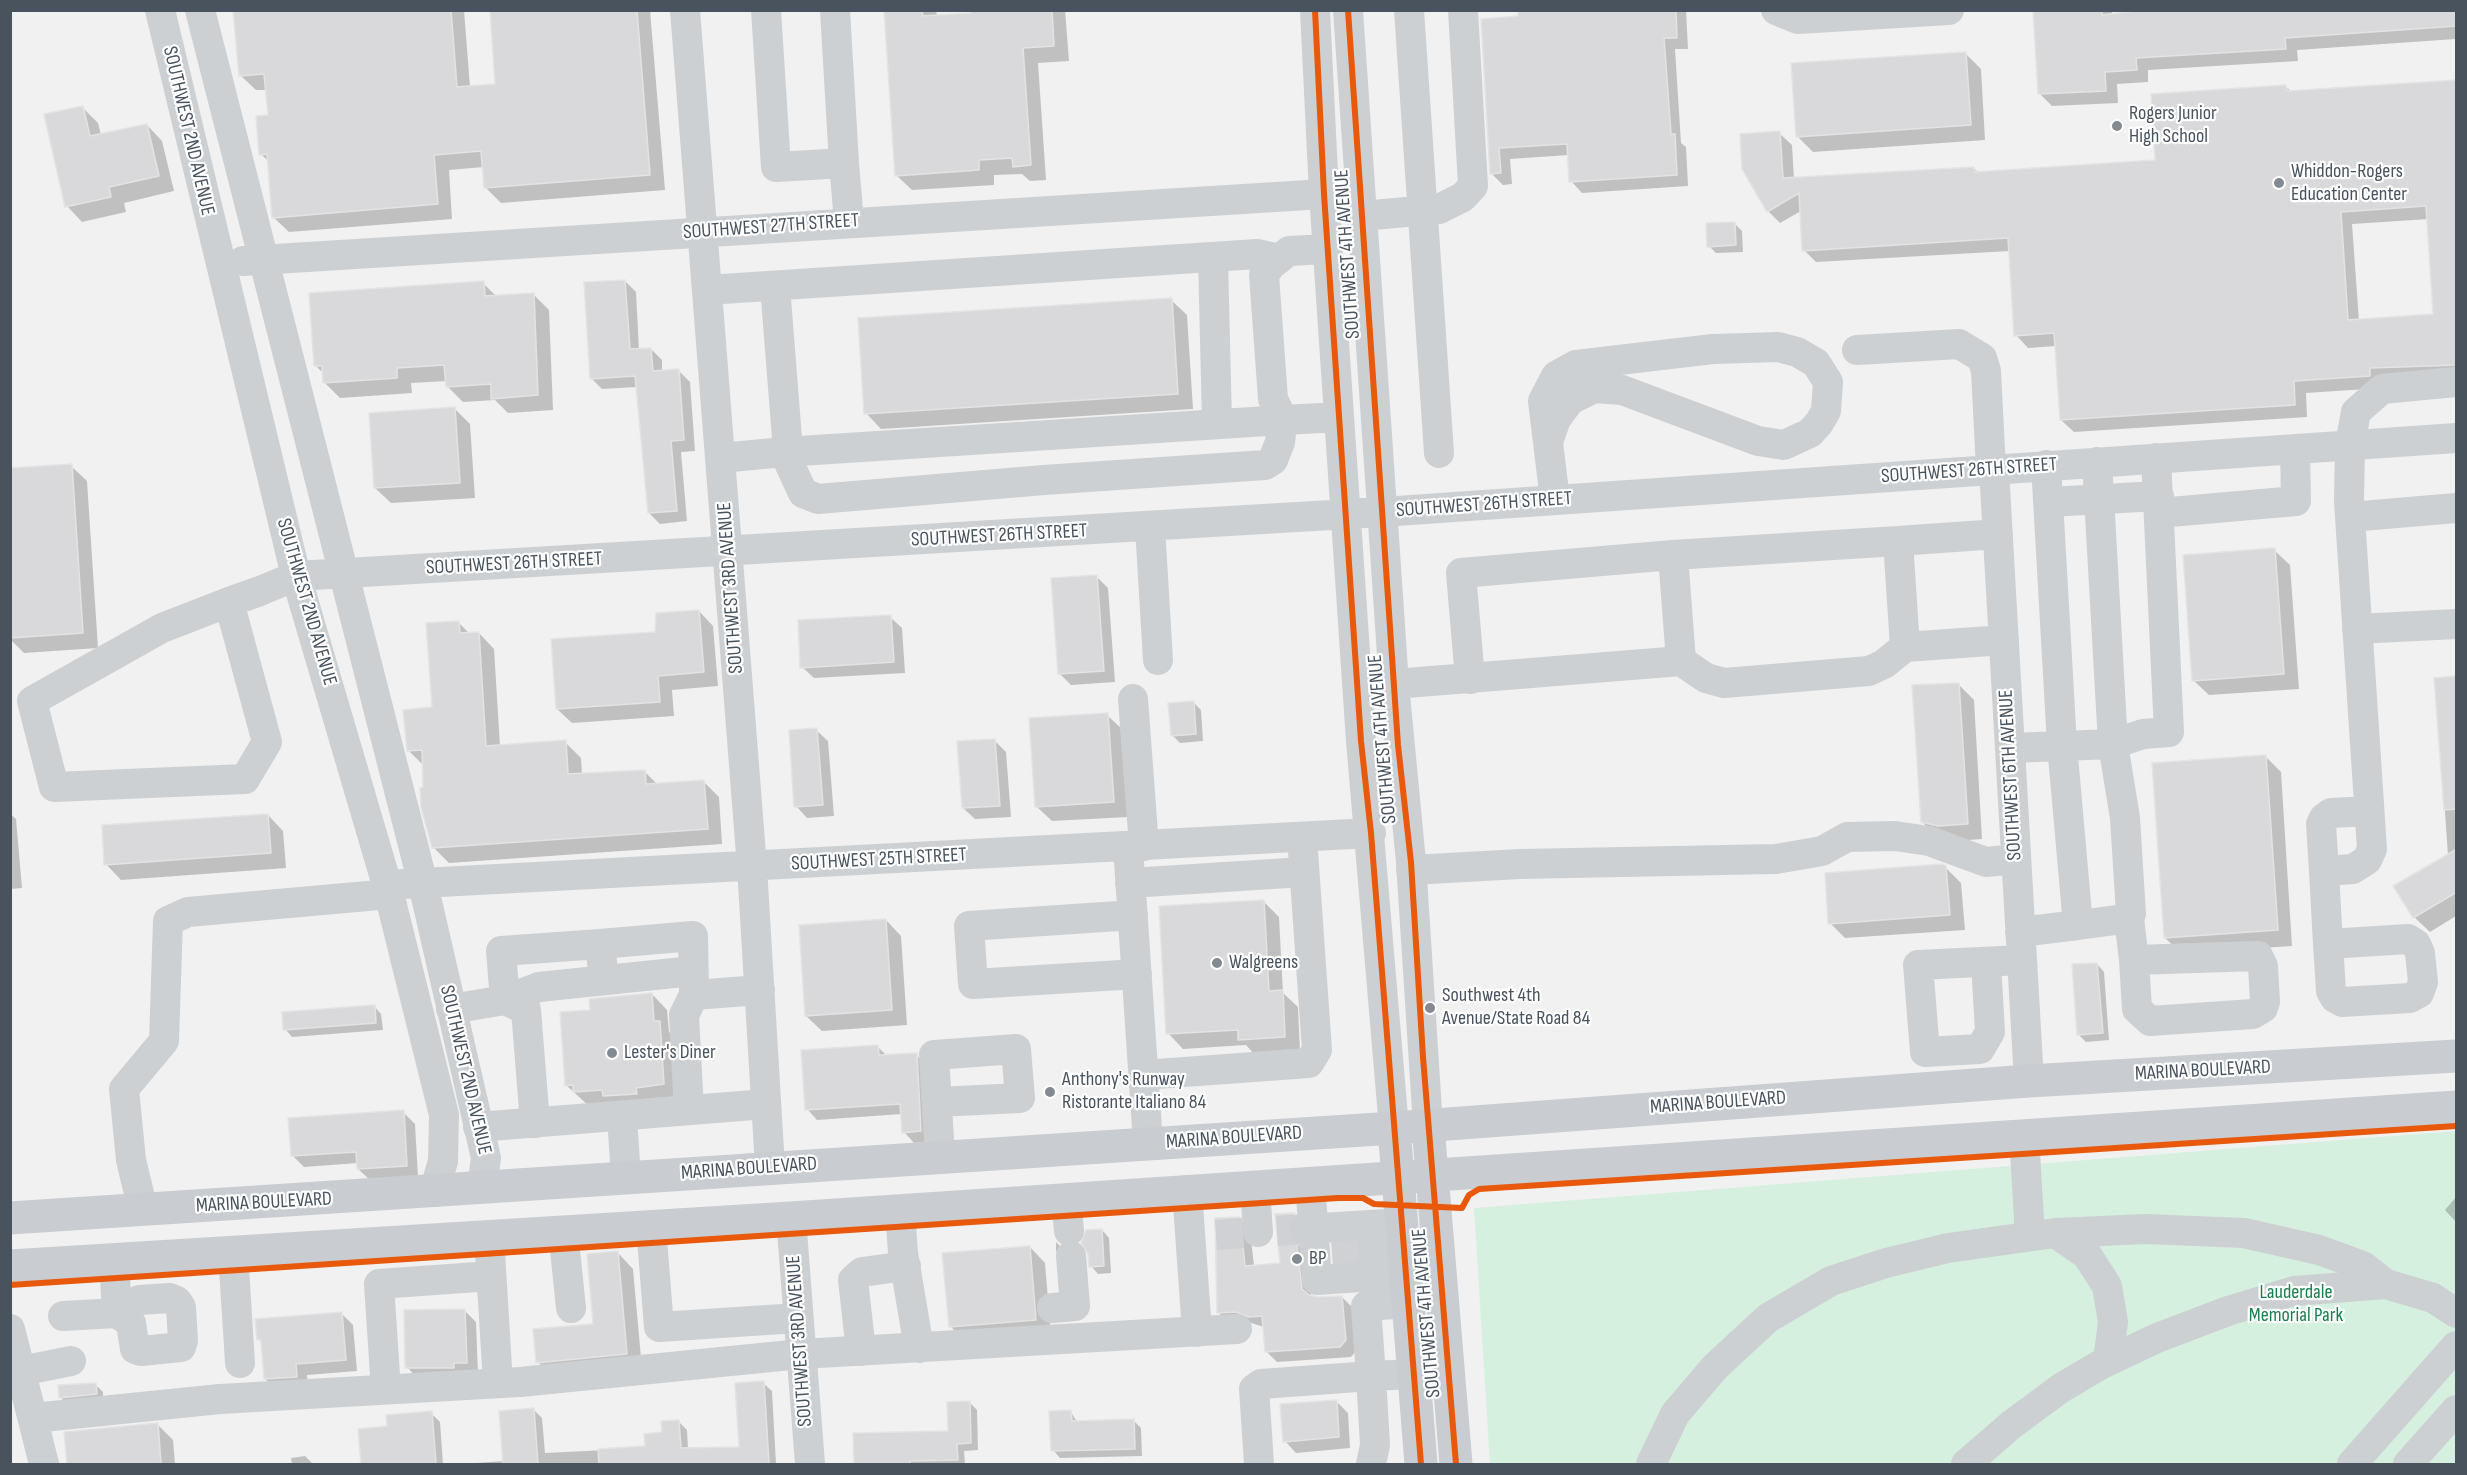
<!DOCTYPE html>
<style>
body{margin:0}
#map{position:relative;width:2467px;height:1475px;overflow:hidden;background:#f2f1f1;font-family:"Sofia Sans Condensed",sans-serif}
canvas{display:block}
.frame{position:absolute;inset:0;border:12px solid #48535e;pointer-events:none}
</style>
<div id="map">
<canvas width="2467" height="1475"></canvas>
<div class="frame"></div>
</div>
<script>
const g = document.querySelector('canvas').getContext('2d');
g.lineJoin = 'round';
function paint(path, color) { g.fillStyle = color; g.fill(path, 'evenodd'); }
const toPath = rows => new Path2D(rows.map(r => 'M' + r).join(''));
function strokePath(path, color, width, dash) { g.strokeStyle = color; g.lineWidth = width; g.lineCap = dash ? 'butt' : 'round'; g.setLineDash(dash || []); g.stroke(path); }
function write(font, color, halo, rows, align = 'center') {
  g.font = font + ' "Sofia Sans Condensed",sans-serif'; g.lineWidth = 4.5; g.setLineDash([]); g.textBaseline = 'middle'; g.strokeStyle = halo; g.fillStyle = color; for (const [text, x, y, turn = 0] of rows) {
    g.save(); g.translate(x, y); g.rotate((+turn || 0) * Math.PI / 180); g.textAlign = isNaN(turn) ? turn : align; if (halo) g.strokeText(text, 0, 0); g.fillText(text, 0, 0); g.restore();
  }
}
const green = toPath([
 [2456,1131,2456,1464,1490,1464,1474,1208]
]);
const shadow = toPath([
 [235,10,464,10,470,87,497,85,491,10,650,10,665,190,501,203,486,188,484,167,449,170,452,219,289,232,273,217,269,162,261,154,269,117,267,90,256,90,240,75],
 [885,10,936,10,937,16,972,14,972,10,1065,10,1069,61,1038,63,1046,180,1030,181,1022,174,994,175,994,185,912,190,896,175],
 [1519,10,1686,10,1688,49,1675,49,1681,143,1686,147,1688,186,1582,193,1571,181,1569,155,1510,159,1512,184,1503,185,1491,173],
 [2035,10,2111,10,2113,15,2456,10,2456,39,2297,50,2298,61,2148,70,2148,82,2117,84,2118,103,2052,106,2040,94],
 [1965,53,1981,69,1985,140,1813,152,1797,136],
 [2456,81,2456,377,2382,388,2306,393,2307,417,2074,432,2061,420,2056,346,2028,348,2016,335,2010,251,1816,262,1804,250,1801,211,1780,223,1768,211,1779,133,1792,145,1794,179,1974,168,1979,173,2157,161,2285,86,2292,92],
 [2429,219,2435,316,2359,321,2352,224],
 [82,107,98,123,101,135,147,125,162,141,174,191,124,203,126,212,82,222,67,206],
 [1734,223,1742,231,1743,252,1716,253,1709,246],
 [625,281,636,292,639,350,651,349,662,360,662,372,679,371,690,382,695,451,681,452,687,521,660,524,649,513,637,387,602,389,591,378],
 [483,283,497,297,533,294,549,310,553,410,508,413,495,400,463,402,448,387,447,381,411,383,412,393,340,398,324,382,324,374,316,366],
 [1171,300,1187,315,1193,409,881,429,866,413],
 [455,409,470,424,475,498,391,503,375,488],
 [71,466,87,481,98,648,24,653,10,639,10,470],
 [2274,550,2290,565,2299,689,2209,695,2193,680],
 [1097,577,1108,588,1115,682,1071,685,1059,673],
 [699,611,713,626,718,686,672,690,674,716,572,723,557,709,656,633],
 [890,617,902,628,905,673,814,678,802,667],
 [458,622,470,634,479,633,494,649,500,746,565,742,581,758,582,775,644,771,658,785,704,782,719,797,722,844,449,863,433,847,424,766,408,750,433,709],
 [2456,678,2456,916,2430,932,2414,917,2448,856,2436,680],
 [1958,684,1974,700,1982,839,1955,841,1938,837,1922,822],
 [1193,702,1201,710,1203,741,1180,743,1172,735],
 [1107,715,1123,730,1128,817,1052,821,1036,806],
 [816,730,828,741,834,816,807,818,796,806],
 [994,740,1006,752,1011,817,975,819,963,808],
 [2265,756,2281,772,2292,946,2181,953,2165,938],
 [10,814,16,819,22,888,10,889],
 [268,815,283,831,286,868,121,880,106,864],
 [1945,867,1961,883,1965,930,1845,938,1830,923],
 [1263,901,1279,917,1283,993,1298,1007,1300,1052,1255,1055,1246,1045,1183,1049,1168,1033],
 [886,920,901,936,907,1025,822,1031,806,1016],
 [2097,964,2104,972,2109,1040,2086,1042,2078,1034],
 [652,994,667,1010,669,1032,675,1038,679,1099,590,1107,566,1085,592,1012],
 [374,1006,381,1014,383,1030,292,1037,285,1029],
 [878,1047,887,1056,916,1055,927,1065,931,1141,914,1143,904,1132,902,1114,817,1120,807,1109],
 [403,1112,415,1124,418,1177,370,1180,358,1169,358,1163,304,1167,292,1155],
 [2456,1197,2456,1222,2445,1210],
 [1294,1214,1305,1225,1299,1233,1297,1243,1308,1257,1311,1296,1317,1299,1342,1297,1353,1308,1356,1351,1351,1357,1277,1362,1266,1351,1264,1327,1248,1322,1229,1323,1218,1312,1239,1219,1250,1230,1254,1266,1281,1265,1277,1215],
 [1102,1230,1109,1238,1111,1273,1098,1274,1091,1266],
 [1056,1242,1061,1247,1063,1258,1056,1251],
 [1355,1245,1362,1252,1363,1267,1342,1268,1334,1261],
 [1030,1247,1045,1263,1051,1335,966,1342,950,1326],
 [618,1253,633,1269,642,1369,553,1378,538,1362,595,1326],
 [465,1311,476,1322,478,1374,418,1379,407,1367],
 [342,1314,353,1325,357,1371,307,1375,308,1388,277,1390,265,1379,262,1343,259,1340],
 [763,1383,772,1391,776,1464,461,1464,504,1461,534,1410,542,1418,545,1453,647,1448,678,1421,687,1430,688,1449,741,1449],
 [95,1384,103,1392,103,1401,68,1405,60,1397],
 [1336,1401,1348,1413,1350,1448,1296,1453,1285,1441],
 [969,1402,977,1410,978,1450,964,1451,965,1464,855,1464,854,1435,950,1432],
 [1070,1411,1078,1423,1134,1421,1141,1428,1142,1456,1060,1458,1053,1450],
 [431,1413,440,1422,443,1464,362,1464,359,1430,389,1428],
 [157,1424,173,1440,175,1464,68,1464,66,1434],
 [305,1456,313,1464,292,1464,291,1458]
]);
const building = toPath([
 [233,10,451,10,457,87,495,84,490,10,637,10,650,175,484,188,481,151,434,155,438,204,272,218,267,154,259,155,256,116,268,115,264,74,239,76,233,10],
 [884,10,922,10,923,16,971,13,970,10,1052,10,1054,46,1023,48,1031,165,1013,167,1012,158,979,160,979,170,895,176,884,10],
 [1518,10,1676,10,1677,38,1664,38,1671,134,1675,134,1677,175,1569,182,1567,144,1499,148,1501,173,1490,174,1481,19,1518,16,1518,10],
 [2033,10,2102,10,2102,15,2145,10,2457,10,2457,26,2285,38,2286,49,2136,58,2137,70,2105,72,2106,91,2038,94,2033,10],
 [1966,52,1971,125,1796,137,1791,63,1966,52],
 [2457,80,2457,365,2370,368,2370,376,2294,381,2295,405,2060,420,2054,333,2014,336,2008,238,1802,251,1799,193,1767,212,1742,169,1740,134,1780,131,1783,178,1974,167,1975,172,2155,160,2151,94,2286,85,2287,91,2457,80],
 [2426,206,2433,314,2348,320,2341,212,2426,206],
 [83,106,90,136,147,124,159,176,109,187,111,197,65,207,44,114,83,106],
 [1735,222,1736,245,1707,247,1706,223,1735,222],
 [625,280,630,349,651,348,653,371,679,369,684,440,671,441,677,511,648,513,635,376,590,379,584,282,625,280],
 [484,281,485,296,534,293,538,395,491,399,491,384,446,387,444,365,397,368,397,378,323,383,322,366,314,366,309,293,484,281],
 [1172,298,1178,394,864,414,858,318,1172,298],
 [455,407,460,483,374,488,369,413,455,407],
 [72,464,83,633,10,638,10,468,72,464],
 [2275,548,2284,674,2192,681,2183,555,2275,548],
 [1097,575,1104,671,1058,674,1051,578,1097,575],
 [699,610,704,672,658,676,660,702,556,709,551,639,655,632,656,613,699,610],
 [891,615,894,662,800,668,798,620,891,615],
 [459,621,460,633,479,632,486,746,566,740,568,774,645,770,646,784,704,780,708,829,432,848,421,807,420,788,423,787,422,750,407,751,403,710,432,707,426,623,459,621],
 [2457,676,2457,809,2444,810,2434,678,2457,676],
 [1959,683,1968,824,1938,826,1921,822,1912,685,1959,683],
 [1194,701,1196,734,1171,736,1168,703,1194,701],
 [1108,713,1114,802,1035,807,1029,718,1108,713],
 [817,728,823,805,794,807,789,730,817,728],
 [995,739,1000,806,962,808,957,741,995,739],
 [2266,755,2278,930,2164,938,2152,763,2266,755],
 [268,814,271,853,104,865,102,825,268,814],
 [2457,849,2457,892,2413,918,2393,886,2457,849],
 [1942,864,1946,866,1950,915,1828,924,1825,873,1942,864],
 [1264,900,1269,991,1283,990,1285,1037,1238,1040,1238,1030,1166,1034,1159,906,1264,900],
 [886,919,892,1010,805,1016,799,925,886,919],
 [2097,963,2103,1033,2077,1035,2072,964,2097,963],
 [652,993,654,1021,660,1021,664,1084,636,1088,637,1094,603,1096,602,1090,573,1092,573,1085,565,1086,560,1012,590,1010,589,999,652,993],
 [375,1005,376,1023,283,1030,282,1012,375,1005],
 [878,1045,879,1055,917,1053,921,1131,902,1133,900,1104,805,1110,801,1050,878,1045],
 [404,1110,407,1166,357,1169,356,1152,291,1156,288,1118,404,1110],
 [1295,1213,1288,1222,1287,1231,1290,1239,1297,1245,1302,1289,1309,1295,1318,1297,1342,1296,1346,1340,1340,1347,1265,1352,1262,1316,1249,1317,1236,1312,1217,1313,1215,1218,1240,1217,1245,1266,1280,1263,1275,1214,1295,1213],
 [1102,1229,1104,1266,1089,1267,1088,1254,1081,1243,1086,1230,1102,1229],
 [1355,1243,1356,1260,1333,1262,1332,1245,1355,1243],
 [1030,1246,1036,1320,949,1327,942,1253,1030,1246],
 [618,1251,627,1354,536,1363,533,1329,593,1324,587,1254,618,1251],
 [465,1309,467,1363,454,1363,454,1368,405,1368,404,1310,465,1309],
 [342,1312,346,1360,296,1364,297,1377,264,1379,261,1340,257,1340,255,1319,342,1312],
 [764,1381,769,1464,599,1464,598,1449,645,1446,644,1434,662,1432,661,1421,679,1420,681,1448,739,1447,735,1383,764,1381],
 [96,1383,97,1394,59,1398,58,1385,96,1383],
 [1337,1400,1339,1437,1283,1442,1280,1404,1337,1400],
 [970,1401,971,1443,957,1444,958,1460,910,1461,910,1464,854,1464,853,1433,948,1431,947,1402,970,1401],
 [534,1408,538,1464,503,1464,499,1411,534,1408],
 [1071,1410,1072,1421,1134,1419,1135,1449,1051,1451,1049,1411,1071,1410],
 [432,1411,436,1464,361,1464,358,1429,387,1426,386,1415,432,1411],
 [158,1423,161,1464,67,1464,64,1432,158,1423]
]);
const minorTunnel = toPath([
 [1277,1231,1304,1229],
 [1216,1235,1243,1233],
 [1346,1238,1348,1264]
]);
const minor = toPath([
 [160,10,296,576,387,885,444,1115,443,1161,434,1192],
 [200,10,423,884,486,1158,482,1188],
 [685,10,752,867,770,1167],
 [766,10,776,167,844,163,835,10],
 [1315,10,1324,194,1361,741,1394,1128],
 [1348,10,1394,684,1411,862,1428,1126],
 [1409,10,1439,453],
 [1776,10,1798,19,1949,10],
 [844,163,849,222],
 [1362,216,1439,209,1463,197,1473,186,1463,10],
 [1327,249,1289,251,1271,265,1264,275,1273,399,1283,420,1339,417],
 [1213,258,1217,423],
 [243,261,1324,194],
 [707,290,1257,254,1279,259],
 [1857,350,1959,344,1982,358,1986,371,1991,469],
 [2456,382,2382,389,2356,412,2350,445,2349,501,2350,517,2456,508],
 [1548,442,1556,419,1570,400,1594,388,1622,390,1758,441,1784,445,1810,433,1819,423,1826,411,1828,382,1816,363,1797,352,1778,347,1713,349,1576,365,1556,376,1543,401,1555,500],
 [721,458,784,452,803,493,818,499,1044,480,1265,465,1273,460,1280,442,1283,420,784,452,787,438,775,286],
 [1994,469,2029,1081],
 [2048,502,2159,496],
 [2159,513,2296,501,2295,449],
 [1150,527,1158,660],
 [229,602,267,742,245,779,54,787,32,701,162,628,229,602,260,591,296,576,1382,512,2456,438],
 [2357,629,2456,624],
 [1905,647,1898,541,1998,534],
 [1681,661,1673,555,1898,541],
 [1470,679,1461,573,1673,555],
 [1394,684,1681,661,1706,678,1724,683,1869,671,1884,664,1905,647,2004,640],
 [1133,699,1144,846],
 [2010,748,2113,744,2097,462],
 [1128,847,1148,1143],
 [1411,870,1520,864,1776,859,1822,851,1847,837,1895,836,1929,841,1986,862,2016,859],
 [2324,871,2321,824,2324,818,2331,813,2369,811],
 [1130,883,1304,872],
 [402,884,1371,833],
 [1133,915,969,926,973,984,1137,974],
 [2129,918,2134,960,2258,956,2263,966,2265,1002,2263,1008,2253,1014,2150,1021,2137,1009,2134,960],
 [2078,925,2124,919,2129,918,2131,914,2125,818,2113,744,2143,734,2169,732,2156,458],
 [2020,932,2078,925,2062,745,2046,465],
 [600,944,693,936,694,990],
 [2328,944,2408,939,2416,944,2420,953,2423,982,2419,993,2410,998,2342,1002,2335,998,2331,991,2328,944,2324,871,2353,869,2367,860,2372,849,2350,517],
 [1986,962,1990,1032,1980,1049,1925,1052,1918,965,2022,960],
 [604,980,600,944,501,951,505,1000,539,987,693,971],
 [451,1009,505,1000,526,1010,535,1123],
 [1143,1075,1309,1063,1317,1050,1302,837],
 [937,1102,1020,1098,1016,1049,934,1055,940,1156],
 [689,1110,684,1015,694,995,760,990],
 [622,1116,626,1178],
 [478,1127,766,1104],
 [2024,1135,2030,1236],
 [1310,1182,1317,1280,1406,1274],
 [1255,1186,1258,1232],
 [1187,1190,1197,1332],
 [1066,1199,1069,1231],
 [143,1210,131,1160,124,1089,164,1041,168,921,188,912,390,894],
 [900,1210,903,1253,919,1348],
 [791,1218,810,1464],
 [1371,1225,1375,1276],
 [651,1226,659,1327,798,1318],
 [1304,1229,1403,1223],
 [563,1231,571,1308],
 [2055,1233,2146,1229,2244,1233,2319,1250,2363,1266,2386,1284],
 [489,1236,497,1367],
 [233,1252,240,1363],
 [170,1298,177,1301,181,1307,183,1341,181,1347,141,1351,135,1349,131,1323,117,1313,139,1300,170,1298],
 [1409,1303,1366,1306,1371,1376,1414,1374],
 [1052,1308,1075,1306,1071,1256],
 [63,1316,117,1313,114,1259],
 [10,1329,44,1464],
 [861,1351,853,1280,862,1272,906,1266],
 [21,1371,71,1361],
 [385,1375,379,1284,491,1276],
 [33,1418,220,1399,520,1382,801,1354,1237,1329],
 [1259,1464,1254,1389,1261,1384,1371,1376,1375,1445,1371,1464],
 [1651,1464,1675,1414,1715,1367,1768,1318,1831,1281,1886,1263,1948,1248,2055,1233,2087,1255,2107,1286,2113,1322,2108,1361],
 [1966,1464,2011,1425,2061,1388,2100,1365,2157,1338,2228,1311,2294,1291,2386,1284,2433,1298,2456,1313],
 [2352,1464,2456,1346],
 [2408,1464,2456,1410]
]);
const major = toPath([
 [1428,1126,1456,1464],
 [1394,1128,1421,1464],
 [10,1218,1394,1128,2029,1081,2456,1056],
 [10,1266,791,1218,2456,1107]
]);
const cycleway = toPath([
 [1315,10,1324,194,1361,741,1371,833,1421,1464],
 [1348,10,1398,745,1411,862,1423,1057,1456,1464],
 [10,1285,1338,1198,1363,1198,1374,1204,1462,1208,1469,1195,1479,1189,2456,1126]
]);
const markers = [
 [2117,126,6,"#848a91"],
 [2279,183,6,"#848a91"],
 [1217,963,6,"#848a91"],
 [1430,1008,6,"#848a91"],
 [612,1053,6,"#848a91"],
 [1050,1092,6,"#848a91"],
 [1297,1259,6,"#848a91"]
];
const poiNames = [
 ["Rogers Junior",2129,114],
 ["High School",2129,137],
 ["Whiddon-Rogers",2291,172],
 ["Education Center",2291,195],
 ["Walgreens",1229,963],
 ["Southwest 4th",1442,996],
 ["Avenue/State Road 84",1442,1019],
 ["Lester's Diner",624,1053],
 ["Anthony's Runway",1062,1080],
 ["Ristorante Italiano 84",1062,1103],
 ["BP",1309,1259]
];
const streetNames = [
 ["SOUTHWEST 2ND AVENUE",188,131,77],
 ["SOUTHWEST 27TH STREET",771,227,-4],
 ["SOUTHWEST 4TH AVENUE",1348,254,-94],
 ["SOUTHWEST 26TH STREET",1969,471,-4],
 ["SOUTHWEST 26TH STREET",1484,505,-4],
 ["SOUTHWEST 26TH STREET",999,536,-3],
 ["SOUTHWEST 26TH STREET",514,564,-3],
 ["SOUTHWEST 3RD AVENUE",731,588,-94],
 ["SOUTHWEST 2ND AVENUE",306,602,74],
 ["SOUTHWEST 4TH AVENUE",1383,739,-95],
 ["SOUTHWEST 6TH AVENUE",2011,775,-93],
 ["SOUTHWEST 25TH STREET",879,860,-3],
 ["SOUTHWEST 2ND AVENUE",465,1070,77],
 ["MARINA BOULEVARD",2203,1071,-3],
 ["MARINA BOULEVARD",1718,1103,-4],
 ["MARINA BOULEVARD",1234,1138,-4],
 ["MARINA BOULEVARD",749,1169,-4],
 ["MARINA BOULEVARD",264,1203,-3],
 ["SOUTHWEST 4TH AVENUE",1427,1313,-95],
 ["SOUTHWEST 3RD AVENUE",800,1341,-94]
];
const parkNames = [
 ["Lauderdale",2296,1293],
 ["Memorial Park",2296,1316]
];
paint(green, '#d6f0e0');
paint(shadow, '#0003');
paint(building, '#d9d9db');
strokePath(building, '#e3e3e4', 1.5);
strokePath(minorTunnel, '#d0d1d4', 30, [30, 15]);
strokePath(minor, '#cdd0d2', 30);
strokePath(major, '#c9ccd0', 33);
strokePath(cycleway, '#e8590c', 6);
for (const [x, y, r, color] of markers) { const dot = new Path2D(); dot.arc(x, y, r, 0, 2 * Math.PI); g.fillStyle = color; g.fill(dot); strokePath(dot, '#fff', 2); }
write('20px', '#48535e', '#fff', poiNames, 'left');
write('20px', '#48535e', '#fff', streetNames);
write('20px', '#18804e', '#fff', parkNames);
</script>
